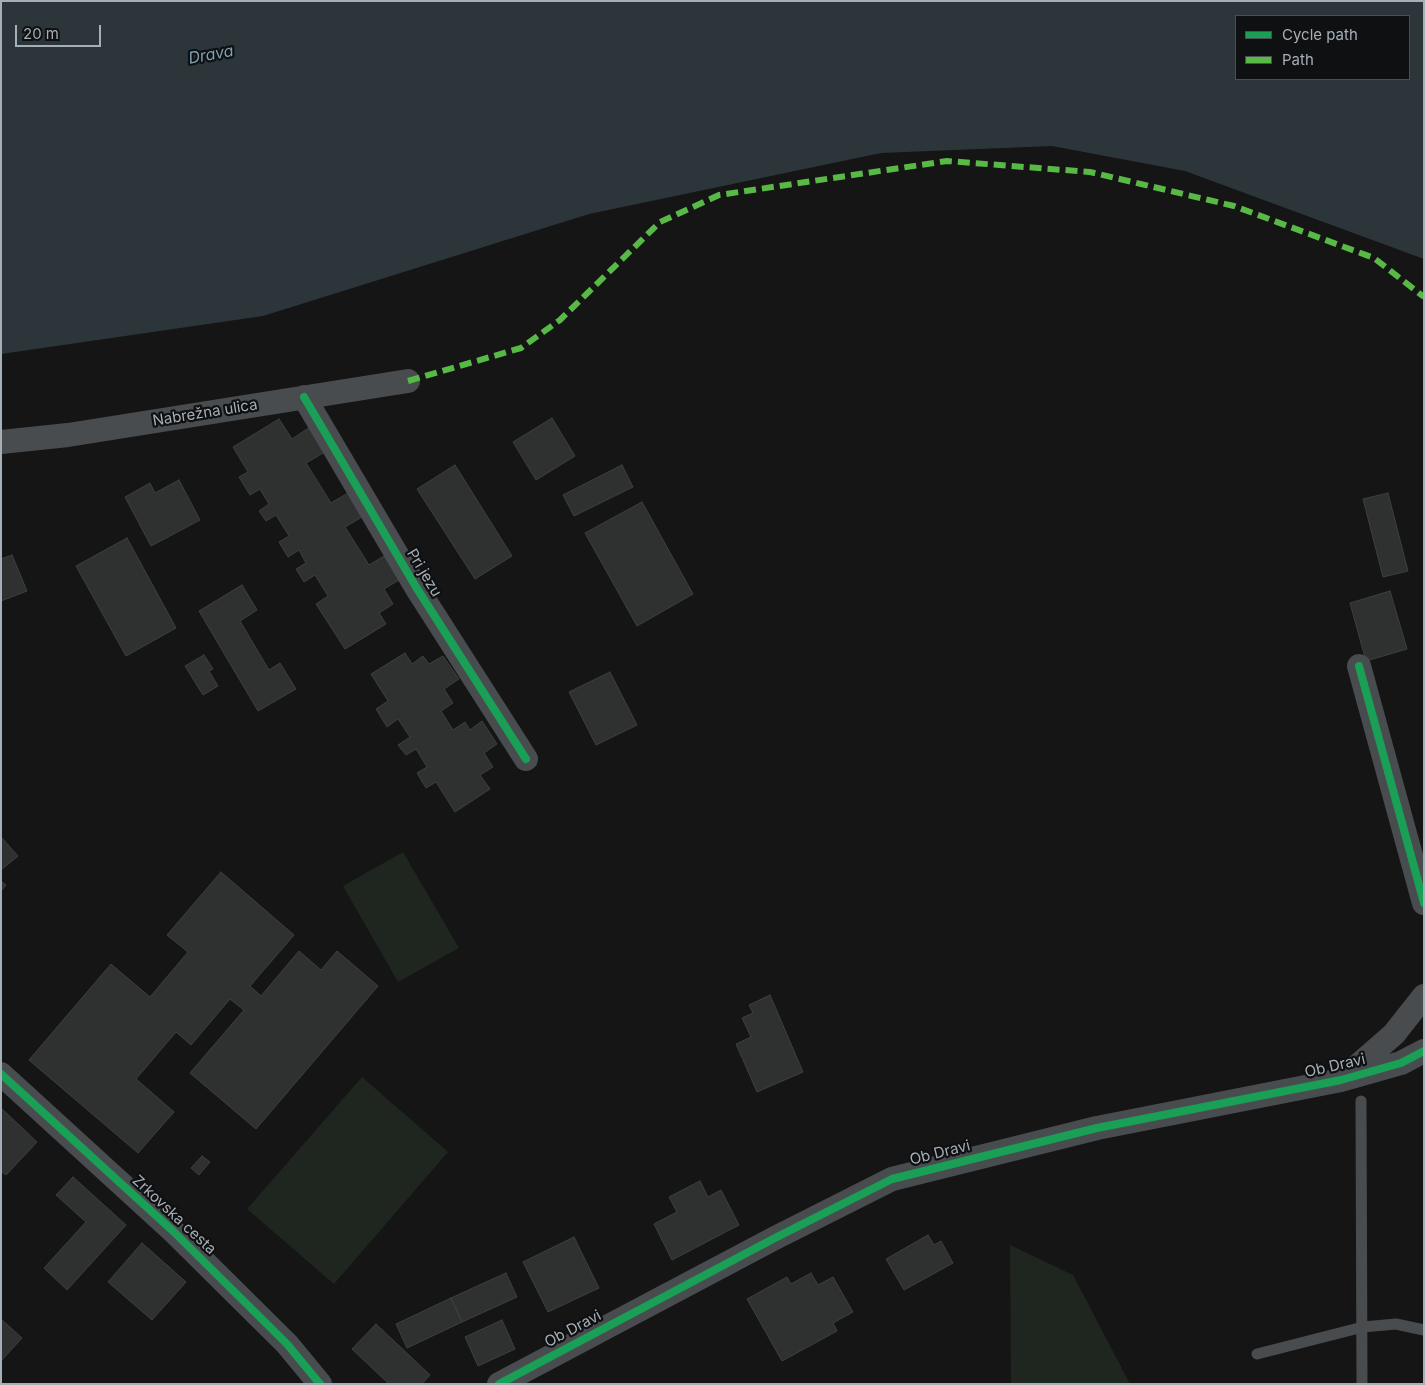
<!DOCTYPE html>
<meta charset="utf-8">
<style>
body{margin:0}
#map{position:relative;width:1425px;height:1385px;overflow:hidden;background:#151515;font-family:Inter,sans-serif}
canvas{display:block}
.frame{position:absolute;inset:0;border:2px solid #a6aeb6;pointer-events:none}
.legend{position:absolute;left:1235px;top:15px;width:175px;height:65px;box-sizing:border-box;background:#0f1011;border:1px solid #4b4f53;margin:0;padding:6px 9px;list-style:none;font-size:15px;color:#a6aeb6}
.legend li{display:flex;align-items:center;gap:10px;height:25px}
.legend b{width:25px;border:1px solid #4b4f53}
.scale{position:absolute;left:15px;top:25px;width:86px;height:22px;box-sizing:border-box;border:2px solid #a6aeb6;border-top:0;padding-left:6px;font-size:15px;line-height:18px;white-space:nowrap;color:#a6aeb6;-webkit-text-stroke:4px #0f1011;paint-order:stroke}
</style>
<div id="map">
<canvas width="1425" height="1385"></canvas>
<div class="frame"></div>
<ul class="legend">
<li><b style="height:6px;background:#1a9f57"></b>Cycle path</li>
<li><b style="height:6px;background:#58b947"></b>Path</li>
</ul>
<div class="scale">20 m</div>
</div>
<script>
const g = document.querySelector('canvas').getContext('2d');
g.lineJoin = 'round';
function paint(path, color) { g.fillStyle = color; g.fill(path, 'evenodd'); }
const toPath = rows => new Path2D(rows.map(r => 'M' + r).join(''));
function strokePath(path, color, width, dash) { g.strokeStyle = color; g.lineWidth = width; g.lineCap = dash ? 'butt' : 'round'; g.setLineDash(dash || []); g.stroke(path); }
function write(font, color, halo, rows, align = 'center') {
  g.font = font + ' Inter,sans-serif'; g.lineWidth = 4.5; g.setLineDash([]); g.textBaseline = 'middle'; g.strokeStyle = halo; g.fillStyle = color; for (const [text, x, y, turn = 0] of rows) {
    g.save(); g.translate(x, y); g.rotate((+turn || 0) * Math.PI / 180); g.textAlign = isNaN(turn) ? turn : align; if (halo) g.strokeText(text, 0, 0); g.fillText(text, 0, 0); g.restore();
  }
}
const green = toPath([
 [403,852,459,948,398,982,343,886],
 [362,1077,448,1152,334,1284,247,1209],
 [1010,1245,1073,1275,1130,1384,1011,1384]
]);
const water = toPath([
 [1,1,1424,1,1424,259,1185,171,1052,146,881,153,589,214,263,316,1,354],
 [1236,16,1409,16,1409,79,1236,79]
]);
const building = toPath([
 [552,418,575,456,536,480,513,442,552,418],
 [279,419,292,439,310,427,325,452,306,463,331,503,348,493,362,517,345,527,369,565,384,556,399,580,384,589,393,604,379,613,386,624,345,649,316,604,328,596,315,575,304,582,296,569,306,563,299,550,288,557,279,542,289,536,276,515,266,521,259,511,269,504,260,489,250,495,239,477,248,472,233,447,279,419],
 [455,465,512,556,475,579,417,489,455,465],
 [622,465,633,487,574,516,563,495,622,465],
 [179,480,200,520,151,546,125,497,150,483,155,493,179,480],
 [1388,493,1408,571,1383,577,1363,499,1388,493],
 [642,502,693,594,637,626,585,533,642,502],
 [127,538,176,628,126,656,76,566,127,538],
 [12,555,27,591,1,601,1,559,12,555],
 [242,585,257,610,240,621,269,670,280,663,296,689,258,711,199,611,242,585],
 [1390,591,1407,649,1366,661,1350,603,1390,591],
 [405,653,412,664,423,656,429,664,443,656,459,679,444,689,453,703,441,711,453,730,465,722,470,730,482,721,497,744,484,753,493,767,480,775,490,789,455,812,436,782,426,788,417,773,427,767,416,749,406,755,398,745,410,737,398,719,387,727,376,709,388,701,371,674,405,653],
 [204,655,213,669,209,671,218,686,203,695,185,666,204,655],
 [610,672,637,725,596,745,569,692,610,672],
 [1,837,18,856,1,870,1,837],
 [221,872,294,935,250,986,261,996,299,951,321,970,337,951,378,986,256,1129,190,1073,244,1010,230,999,191,1045,176,1032,136,1079,174,1112,138,1153,29,1060,111,964,150,997,188,952,167,935,221,872],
 [1,881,6,885,1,891,1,881],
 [770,995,803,1072,757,1092,736,1044,751,1037,742,1018,753,1013,749,1005,770,995],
 [1,1108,37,1142,6,1175,1,1171,1,1108],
 [202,1156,210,1162,199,1175,191,1168,202,1156],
 [73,1177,126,1225,67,1290,44,1268,86,1222,56,1195,73,1177],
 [700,1181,708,1197,721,1190,739,1225,672,1260,654,1224,677,1212,669,1197,700,1181],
 [928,1235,934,1245,941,1241,953,1263,904,1290,886,1259,928,1235],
 [574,1237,599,1288,548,1312,523,1262,574,1237],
 [142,1243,186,1282,152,1320,108,1282,142,1243],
 [506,1273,517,1297,462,1322,451,1298,506,1273],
 [811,1273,818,1285,833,1277,853,1312,833,1323,837,1331,782,1361,747,1299,787,1277,791,1284,811,1273],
 [451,1298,462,1322,407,1348,396,1324,451,1298],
 [1,1319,22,1338,1,1361,1,1319],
 [502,1320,515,1349,478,1366,465,1337,502,1320],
 [376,1324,430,1375,422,1384,389,1384,352,1349,376,1324]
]);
const lane = toPath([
 [1361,1101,1362,1384],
 [1257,1354,1363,1327,1396,1324,1424,1330]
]);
const street = toPath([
 [304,397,416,587,526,759],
 [1,442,68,435,408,381],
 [1359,666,1424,903],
 [1,1074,174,1232,287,1344,320,1384],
 [1346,1076,1394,1034,1424,996],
 [499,1384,775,1238,892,1179,1097,1128,1341,1080,1401,1063,1424,1051]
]);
const quiet = toPath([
 [408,381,521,348,560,320,660,222,719,195,947,161,1090,172,1234,206,1374,258,1424,297]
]);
const cycleway = toPath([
 [304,397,416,587,526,759],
 [1359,666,1424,903],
 [1,1074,174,1232,287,1344,320,1384],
 [499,1384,775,1238,892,1179,1097,1128,1341,1080,1401,1063,1424,1051]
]);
const streetNames = [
 ["Nabrežna ulica",205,413,-9],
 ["Pri jezu",424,573,59],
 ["Ob Dravi",1335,1066,-13],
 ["Ob Dravi",940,1153,-14],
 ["Zrkovska cesta",174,1215,43],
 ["Ob Dravi",573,1329,-28]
];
const waterNames = [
 ["Drava",211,55,-10]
];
paint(green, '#1f261f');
paint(water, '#2c363a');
paint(building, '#2f3030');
strokePath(building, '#3d4041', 1);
strokePath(lane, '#494c4e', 11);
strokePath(street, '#494c4e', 24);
strokePath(quiet, '#58b947', 6, [12, 6]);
strokePath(cycleway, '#1a9f57', 8);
write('15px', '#a6aeb6', '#0f1011', streetNames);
write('italic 16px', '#7ea0b0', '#0f1011', waterNames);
</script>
